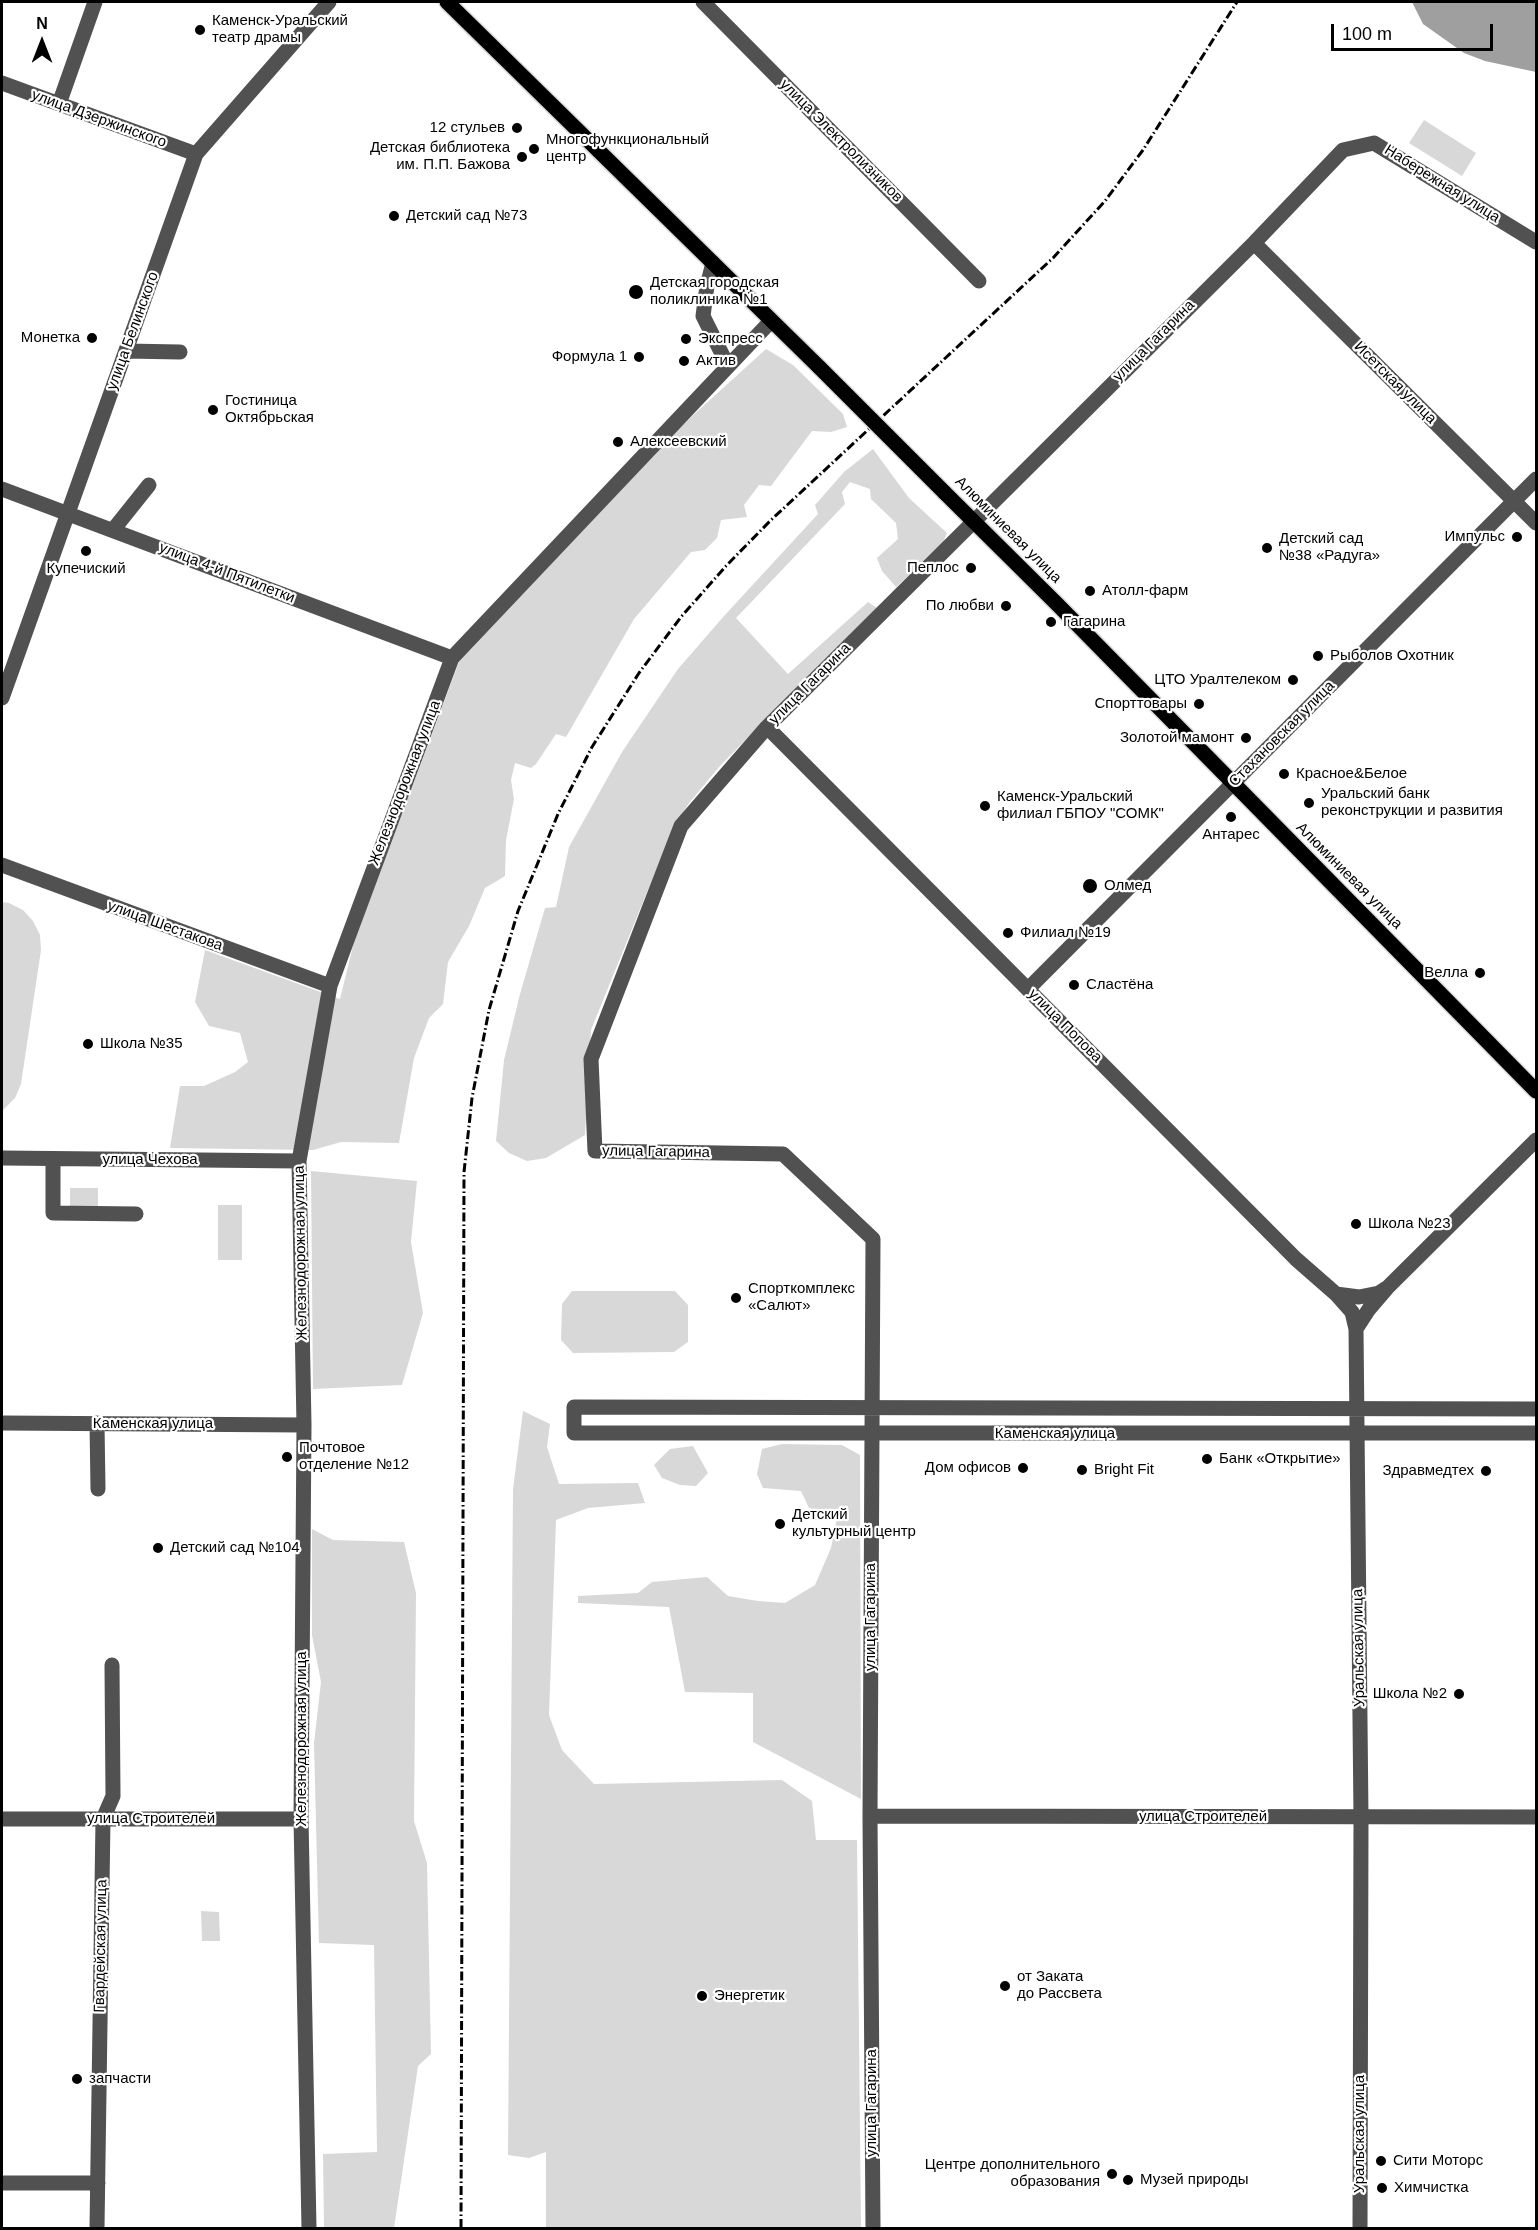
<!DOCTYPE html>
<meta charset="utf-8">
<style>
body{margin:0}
#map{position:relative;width:1538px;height:2230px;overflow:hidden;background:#fff;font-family:Helvetica,sans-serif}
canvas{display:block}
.frame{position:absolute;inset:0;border:3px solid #000;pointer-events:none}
.north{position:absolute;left:12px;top:12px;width:60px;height:60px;-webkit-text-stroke:4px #fff;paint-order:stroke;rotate:0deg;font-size:16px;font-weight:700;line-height:24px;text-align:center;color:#000}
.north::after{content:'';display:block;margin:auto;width:21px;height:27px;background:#000;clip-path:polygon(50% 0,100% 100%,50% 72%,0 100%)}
.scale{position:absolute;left:1331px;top:24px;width:162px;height:27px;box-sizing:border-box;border:3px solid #000;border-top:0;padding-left:8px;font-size:18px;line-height:21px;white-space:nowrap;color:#000;-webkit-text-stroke:4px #fff;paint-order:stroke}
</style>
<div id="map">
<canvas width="1538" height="2230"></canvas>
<div class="frame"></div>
<div class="north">N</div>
<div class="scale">100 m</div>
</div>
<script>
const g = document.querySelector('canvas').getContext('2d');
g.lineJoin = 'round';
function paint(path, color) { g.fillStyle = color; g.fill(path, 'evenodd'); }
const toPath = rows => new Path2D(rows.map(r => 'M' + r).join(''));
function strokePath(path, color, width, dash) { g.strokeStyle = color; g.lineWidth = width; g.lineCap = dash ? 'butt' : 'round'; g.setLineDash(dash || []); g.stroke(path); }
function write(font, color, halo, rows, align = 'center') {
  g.font = font + ' Helvetica,sans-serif'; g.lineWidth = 4.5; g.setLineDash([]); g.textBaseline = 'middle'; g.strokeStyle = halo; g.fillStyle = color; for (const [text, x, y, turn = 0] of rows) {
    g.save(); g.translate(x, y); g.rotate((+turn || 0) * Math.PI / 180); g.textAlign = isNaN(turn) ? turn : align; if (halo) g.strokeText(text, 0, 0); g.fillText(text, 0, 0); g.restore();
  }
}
const green = toPath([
 [1424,120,1476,153,1462,176,1409,143],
 [766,349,793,365,843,414,847,427,831,432,812,431,771,486,759,485,744,505,747,517,721,520,717,538,705,550,691,552,634,619,566,737,556,734,536,764,531,768,515,763,511,780,514,799,506,840,505,876,485,888,469,926,448,962,443,1004,429,1018,414,1058,399,1143,341,1142,313,1150,170,1148,180,1086,204,1086,235,1072,248,1062,240,1033,209,1026,195,1002,205,950,340,999,354,942,459,662,679,428],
 [873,449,909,498,947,533,942,545,896,587,882,571,877,558,898,539,896,523,871,499,870,489,850,482,842,492,845,504,736,618,788,674,868,602,877,608,797,687,720,766,689,803,673,828,591,1030,585,1135,546,1158,527,1161,509,1153,496,1141,504,1060,520,994,545,908,556,907,569,847,622,752,678,669,724,616,818,514,815,505,844,472],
 [2,902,9,903,23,910,33,921,40,935,41,950,21,1084,15,1098,2,1111],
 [311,1171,417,1181,411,1242,423,1313,402,1385,313,1389],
 [70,1188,98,1188,98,1206,70,1206],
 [218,1205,242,1205,242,1260,218,1260],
 [572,1291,675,1291,688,1305,688,1342,674,1352,573,1353,561,1340,562,1304],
 [523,1411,550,1424,547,1447,559,1484,638,1483,645,1503,588,1508,556,1520,549,1715,562,1750,594,1784,782,1780,812,1801,816,1840,857,1840,861,2228,546,2228,546,2152,529,2158,508,2155,513,1489],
 [782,1444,842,1445,860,1455,861,1799,753,1742,753,1693,685,1692,669,1607,578,1603,578,1596,638,1593,652,1582,707,1577,728,1596,758,1601,785,1603,815,1585,831,1548,837,1518,809,1508,801,1491,763,1488,757,1474,762,1449],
 [693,1446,708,1473,696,1486,680,1485,662,1478,654,1465,670,1449],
 [312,1529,333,1540,404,1542,416,1593,414,1821,427,1863,431,2054,418,2066,394,2228,324,2228,323,2154,377,2152,374,1945,319,1943,314,1743,321,1682,312,1635],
 [201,1911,219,1912,220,1941,202,1941]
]);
const water = toPath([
 [1412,2,1536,2,1536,72,1485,61,1464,53,1423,24]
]);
const minor = toPath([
 [703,2,979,281],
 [2,83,196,154],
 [59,104,95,2],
 [1254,243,1536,523],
 [713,263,707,286,703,316,728,366],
 [126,351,180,352],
 [2,489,452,658],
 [113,530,149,485],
 [2,698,196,154,329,2],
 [767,727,1296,1259,1336,1294,1352,1312,1356,1329],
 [2,865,330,986],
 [1028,989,1536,479],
 [2,1158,299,1161],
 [53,1159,53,1213,136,1214],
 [1336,1294,1359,1297,1379,1293,1385,1289],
 [1536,1409,574,1407,574,1433,1536,1433],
 [2,1423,304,1425],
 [97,1423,98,1489],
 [870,1816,1536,1817],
 [2,1819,301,1819],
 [2,2183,98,2183],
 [97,2228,103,1819,113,1796,112,1665],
 [309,2228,301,1819,304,1425,299,1161,330,986,452,658,771,321],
 [873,2228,870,1816,873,1239,783,1154,595,1151,591,1059,681,826,767,727,1254,243,1343,150,1374,143,1536,242],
 [1360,2228,1361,1817,1356,1329,1369,1309,1387,1288,1536,1140]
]);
const major = toPath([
 [447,2,820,368],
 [944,492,1057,604,1536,1091]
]);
const rail = toPath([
 [461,2228,464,1172,472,1098,489,1010,518,911,558,814,592,747,639,673,681,617,726,566,771,520,1053,258,1105,201,1143,150,1237,2]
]);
const majorBridge = toPath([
 [820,368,944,492]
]);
const markers = [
 [200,30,6,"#000"],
 [517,128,6,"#000"],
 [534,149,6,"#000"],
 [522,157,6,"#000"],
 [394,216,6,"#000"],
 [636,292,8,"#000"],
 [92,338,6,"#000"],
 [686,339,6,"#000"],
 [639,357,6,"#000"],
 [684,361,6,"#000"],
 [213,410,6,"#000"],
 [618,442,6,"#000"],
 [1517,537,6,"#000"],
 [1267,548,6,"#000"],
 [86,551,6,"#000"],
 [971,568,6,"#000"],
 [1090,591,6,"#000"],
 [1006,606,6,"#000"],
 [1051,622,6,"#000"],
 [1318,656,6,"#000"],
 [1293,680,6,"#000"],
 [1199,704,6,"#000"],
 [1246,738,6,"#000"],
 [1284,774,6,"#000"],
 [1309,803,6,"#000"],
 [985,806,6,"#000"],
 [1231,817,6,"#000"],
 [1090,886,8,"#000"],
 [1008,933,6,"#000"],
 [1480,973,6,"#000"],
 [1074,985,6,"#000"],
 [88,1044,6,"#000"],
 [1356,1224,6,"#000"],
 [736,1298,6,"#000"],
 [287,1457,6,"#000"],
 [1207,1459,6,"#000"],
 [1023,1468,6,"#000"],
 [1082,1470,6,"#000"],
 [1486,1471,6,"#000"],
 [780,1524,6,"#000"],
 [158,1548,6,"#000"],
 [1459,1694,6,"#000"],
 [1005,1986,6,"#000"],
 [702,1996,6,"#000"],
 [77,2079,6,"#000"],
 [1381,2161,6,"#000"],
 [1112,2174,6,"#000"],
 [1128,2180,6,"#000"],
 [1382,2188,6,"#000"]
];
const poiNames = [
 ["Каменск-Уральский",212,21],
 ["театр драмы",212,38],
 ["12 стульев",505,128,"right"],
 ["Многофункциональный",546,140],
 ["центр",546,157],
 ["Детская библиотека",510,148,"right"],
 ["им. П.П. Бажова",510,165,"right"],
 ["Детский сад №73",406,216],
 ["Детская городская",650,283],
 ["поликлиника №1",650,300],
 ["Монетка",80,338,"right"],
 ["Экспресс",698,339],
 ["Формула 1",627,357,"right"],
 ["Актив",696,361],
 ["Гостиница",225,401],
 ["Октябрьская",225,418],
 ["Алексеевский",630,442],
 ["Импульс",1505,537,"right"],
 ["Детский сад",1279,539],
 ["№38 «Радуга»",1279,556],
 ["Пеплос",959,568,"right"],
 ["Купечиский",86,569,"center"],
 ["Атолл-фарм",1102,591],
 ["По любви",994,606,"right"],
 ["Гагарина",1063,622],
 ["Рыболов Охотник",1330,656],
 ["ЦТО Уралтелеком",1281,680,"right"],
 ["Спорттовары",1187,704,"right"],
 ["Золотой мамонт",1234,738,"right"],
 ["Красное&Белое",1296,774],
 ["Уральский банк",1321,794],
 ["реконструкции и развития",1321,811],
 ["Каменск-Уральский",997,797],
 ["филиал ГБПОУ \"СОМК\"",997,814],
 ["Антарес",1231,835,"center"],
 ["Олмед",1104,886],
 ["Филиал №19",1020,933],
 ["Велла",1468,973,"right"],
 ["Сластёна",1086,985],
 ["Школа №35",100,1044],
 ["Школа №23",1368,1224],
 ["Спорткомплекс",748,1289],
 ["«Салют»",748,1306],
 ["Почтовое",299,1448],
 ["отделение №12",299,1465],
 ["Банк «Открытие»",1219,1459],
 ["Дом офисов",1011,1468,"right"],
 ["Bright Fit",1094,1470],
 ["Здравмедтех",1474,1471,"right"],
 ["Детский",792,1515],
 ["культурный центр",792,1532],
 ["Детский сад №104",170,1548],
 ["Школа №2",1447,1694,"right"],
 ["от Заката",1017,1977],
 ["до Рассвета",1017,1994],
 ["Энергетик",714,1996],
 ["запчасти",89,2079],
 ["Сити Моторс",1393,2161],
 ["Центре дополнительного",1100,2165,"right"],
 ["образования",1100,2182,"right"],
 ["Музей природы",1140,2180],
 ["Химчистка",1394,2188]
];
const streetNames = [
 ["улица Дзержинского",99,119,20],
 ["улица Электролизников",841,141,45],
 ["Набережная улица",1442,184,32],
 ["улица Белинского",133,331,-70],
 ["улица Гагарина",1154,341,-45],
 ["Исетская улица",1395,383,45],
 ["Алюминиевая улица",1008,530,45],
 ["улица 4-й Пятилетки",227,573,21],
 ["улица Гагарина",810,684,-45],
 ["Стахановская улица",1282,734,-45],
 ["Железнодорожная улица",405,783,-69],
 ["Алюминиевая улица",1349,876,45],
 ["улица Шестакова",165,926,20],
 ["улица Попова",1065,1026,45],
 ["улица Гагарина",656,1152,1],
 ["улица Чехова",150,1160],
 ["Железнодорожная улица",301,1253,-91],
 ["Каменская улица",153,1424],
 ["Каменская улица",1055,1434],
 ["улица Гагарина",871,1617,-90],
 ["Уральская улица",1359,1648,-91],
 ["Железнодорожная улица",302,1739,-90],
 ["улица Строителей",1203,1817],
 ["улица Строителей",151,1819],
 ["Гвардейская улица",101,1946,-89],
 ["улица Гагарина",872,2103,-90],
 ["Уральская улица",1360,2134,-90]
];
paint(green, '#d8d8d8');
paint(water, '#9f9f9f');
strokePath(major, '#dbdbdb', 18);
strokePath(minor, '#515151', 15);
strokePath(major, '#000', 15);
strokePath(rail, '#000', 3, [9, 3, 1.5, 3]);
strokePath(majorBridge, '#dbdbdb', 18, []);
strokePath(majorBridge, '#000', 15);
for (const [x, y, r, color] of markers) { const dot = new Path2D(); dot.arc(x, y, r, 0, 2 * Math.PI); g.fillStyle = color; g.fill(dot); strokePath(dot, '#fff', 2); }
write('15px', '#000', '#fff', poiNames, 'left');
write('15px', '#000', '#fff', streetNames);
</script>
